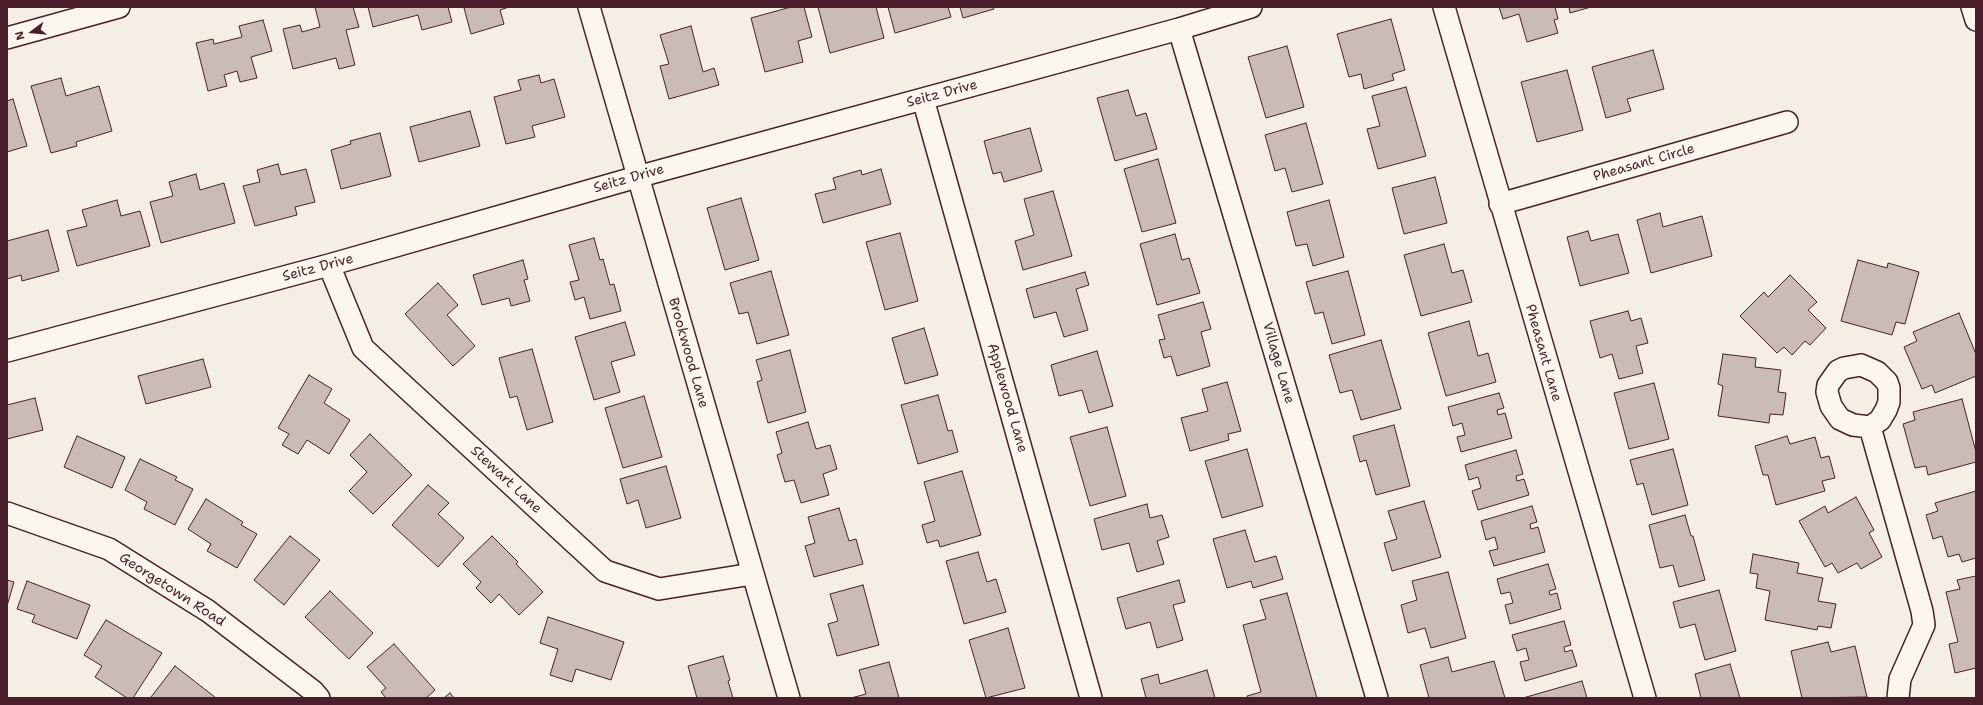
<!DOCTYPE html>
<style>
body{margin:0}
#map{position:relative;width:1983px;height:705px;overflow:hidden;background:#f4eee4;font-family:"Shantell Sans",sans-serif}
canvas{display:block}
.frame{position:absolute;inset:0;border:8px solid #4a1f2b;pointer-events:none}
.north{position:absolute;left:12px;top:12px;width:40px;height:40px;-webkit-text-stroke:3px #fbf7ec;paint-order:stroke;rotate:254deg;font-size:11px;font-weight:700;line-height:16px;text-align:center;color:#4a1f2b}
.north::after{content:'';display:block;margin:auto;width:14px;height:18px;background:#4a1f2b;clip-path:polygon(50% 0,100% 100%,50% 72%,0 100%)}
</style>
<div id="map">
<canvas width="1983" height="705"></canvas>
<div class="frame"></div>
<div class="north">N</div>
</div>
<script>
const g = document.querySelector('canvas').getContext('2d');
g.lineJoin = 'round';
function paint(path, color) { g.fillStyle = color; g.fill(path, 'evenodd'); }
const toPath = rows => new Path2D(rows.map(r => 'M' + r).join(''));
function strokePath(path, color, width, dash) { g.strokeStyle = color; g.lineWidth = width; g.lineCap = dash ? 'butt' : 'round'; g.setLineDash(dash || []); g.stroke(path); }
function write(font, color, halo, rows, align = 'center') {
  g.font = font + ' "Shantell Sans",sans-serif'; g.lineWidth = 3.5; g.setLineDash([]); g.textBaseline = 'middle'; g.strokeStyle = halo; g.fillStyle = color; for (const [text, x, y, turn = 0] of rows) {
    g.save(); g.translate(x, y); g.rotate((+turn || 0) * Math.PI / 180); g.textAlign = isNaN(turn) ? turn : align; if (halo) g.strokeText(text, 0, 0); g.fillText(text, 0, 0); g.restore();
  }
}
const building = toPath([
 [315,7,353,7,359,27,346,30,355,65,339,69,336,58,293,69,283,29,300,25,302,32,320,27,315,7],
 [368,7,448,7,452,22,422,30,418,15,373,27,368,7],
 [467,7,509,7,500,10,504,24,471,34,464,8,467,7],
 [791,7,804,7,812,37,798,41,803,62,765,72,751,18,791,7],
 [818,7,876,7,884,38,830,53,818,7],
 [888,7,948,7,951,17,895,33,888,7],
 [960,7,993,7,994,9,963,18,960,7],
 [1499,7,1555,7,1558,19,1554,20,1558,33,1527,42,1519,14,1503,19,1499,7],
 [1569,7,1591,7,1570,13,1569,7],
 [1391,19,1405,70,1392,74,1394,80,1364,89,1361,74,1349,77,1337,34,1391,19],
 [263,20,272,51,251,57,257,78,240,82,237,71,224,75,227,86,208,91,196,43,213,39,214,44,242,37,239,26,263,20],
 [691,26,703,72,714,68,719,85,669,99,660,66,669,64,660,35,691,26],
 [1287,46,1304,107,1266,118,1248,57,1287,46],
 [1653,50,1664,89,1627,99,1631,111,1606,118,1592,67,1653,50],
 [1567,70,1583,130,1537,142,1521,82,1567,70],
 [539,75,541,83,554,79,565,117,532,126,535,137,506,144,494,97,521,90,518,80,539,75],
 [61,78,66,96,99,86,112,131,76,142,77,146,51,153,31,86,61,78],
 [1406,87,1426,156,1378,169,1367,129,1380,126,1372,96,1406,87],
 [1128,90,1136,116,1146,113,1157,149,1115,161,1097,98,1128,90],
 [13,99,27,146,7,152,7,101,13,99],
 [470,111,480,146,419,162,410,127,470,111],
 [1306,123,1323,184,1292,192,1285,168,1275,171,1265,135,1306,123],
 [1030,128,1042,171,1004,182,1001,172,993,174,984,141,1030,128],
 [380,133,391,176,341,189,331,150,351,144,350,141,380,133],
 [1158,159,1176,223,1142,232,1124,169,1158,159],
 [278,164,281,175,306,169,315,202,295,207,297,215,255,226,243,186,260,182,257,170,278,164],
 [881,169,891,204,823,223,815,194,836,189,833,178,861,170,862,175,881,169],
 [196,174,200,190,224,183,235,223,161,243,150,202,173,196,169,182,196,174],
 [1435,177,1447,223,1404,234,1392,188,1435,177],
 [1053,191,1072,256,1023,270,1015,241,1034,235,1024,199,1053,191],
 [741,198,759,260,725,270,707,208,741,198],
 [117,200,121,216,140,211,150,246,77,266,67,231,87,226,82,210,117,200],
 [1329,200,1344,257,1313,266,1307,244,1296,246,1287,212,1329,200],
 [1660,213,1663,227,1702,216,1712,256,1651,273,1637,220,1660,213],
 [48,230,59,271,22,281,21,275,7,279,7,241,48,230],
 [1588,231,1591,241,1618,234,1629,273,1580,286,1567,237,1588,231],
 [900,233,918,301,885,310,866,242,900,233],
 [1175,234,1182,260,1189,258,1200,293,1157,305,1140,244,1175,234],
 [594,238,600,260,603,259,610,285,614,284,621,311,590,319,584,297,575,300,570,282,579,280,569,245,594,238],
 [1444,244,1452,273,1463,270,1472,302,1421,316,1404,255,1444,244],
 [523,260,528,279,524,280,530,301,511,306,509,298,482,305,473,275,523,260],
 [1858,260,1887,268,1888,263,1919,272,1905,324,1896,322,1892,335,1841,321,1858,260],
 [771,271,789,335,757,344,748,312,739,314,730,283,771,271],
 [1348,271,1365,335,1332,344,1323,312,1315,314,1306,282,1348,271],
 [1085,272,1089,285,1076,289,1088,330,1064,337,1056,312,1034,318,1026,289,1085,272],
 [1790,275,1817,302,1808,310,1826,328,1810,345,1805,341,1792,355,1784,347,1777,353,1740,316,1764,292,1768,297,1790,275],
 [438,283,458,305,447,315,475,346,453,366,405,314,438,283],
 [1203,302,1211,329,1201,332,1210,366,1177,376,1171,356,1164,358,1159,340,1165,339,1158,315,1203,302],
 [1628,311,1631,321,1641,318,1648,343,1636,346,1643,373,1619,379,1612,354,1600,358,1590,321,1628,311],
 [1959,313,1976,354,1976,376,1935,393,1932,385,1922,389,1904,347,1917,341,1913,332,1959,313],
 [1469,321,1478,356,1488,353,1496,382,1446,396,1428,333,1469,321],
 [625,322,635,355,611,362,620,392,594,400,575,337,625,322],
 [924,328,938,375,905,384,892,338,924,328],
 [1381,340,1401,409,1361,420,1352,390,1340,393,1329,355,1381,340],
 [532,349,553,422,527,430,517,396,510,398,499,358,532,349],
 [790,350,806,412,768,423,757,382,762,380,756,360,790,350],
 [1097,351,1113,406,1089,413,1082,390,1059,396,1051,365,1097,351],
 [1723,354,1756,358,1755,367,1781,370,1778,392,1786,393,1783,415,1770,414,1769,423,1718,416,1723,386,1718,384,1723,354],
 [203,359,211,387,146,404,138,376,203,359],
 [309,375,332,389,324,403,350,420,329,454,307,440,298,454,282,445,289,434,278,428,309,375],
 [1227,382,1241,431,1228,434,1229,440,1190,451,1181,418,1208,411,1202,389,1227,382],
 [1654,383,1669,439,1629,449,1614,393,1654,383],
 [1499,393,1504,408,1497,410,1498,415,1505,413,1512,438,1461,452,1457,437,1465,435,1462,423,1453,426,1448,407,1499,393],
 [938,395,948,431,952,430,958,452,918,464,901,405,938,395],
 [644,396,662,457,623,468,605,408,644,396],
 [35,398,43,430,7,439,7,405,35,398],
 [1962,399,1976,452,1976,462,1928,475,1926,466,1915,468,1903,424,1915,420,1913,412,1962,399],
 [808,422,816,449,830,445,837,469,823,474,829,495,801,503,794,480,785,482,777,455,782,453,776,432,808,422],
 [1394,425,1410,486,1376,495,1366,460,1360,462,1353,436,1394,425],
 [1107,427,1126,496,1090,506,1070,437,1107,427],
 [370,434,412,475,373,514,349,491,367,472,350,455,370,434],
 [77,436,125,457,112,488,64,467,77,436],
 [1787,436,1790,444,1815,437,1821,458,1829,456,1835,478,1822,481,1825,491,1776,505,1768,475,1763,475,1755,446,1787,436],
 [1247,449,1263,506,1222,518,1205,461,1247,449],
 [1673,449,1688,505,1652,515,1643,483,1637,485,1630,460,1673,449],
 [1516,450,1523,474,1516,476,1517,481,1524,479,1529,495,1478,510,1472,491,1481,488,1478,477,1469,480,1465,465,1516,450],
 [140,459,177,477,175,480,193,489,175,525,144,509,147,502,125,490,140,459],
 [666,466,681,518,646,528,638,500,627,504,620,479,666,466],
 [962,471,981,535,940,547,938,540,927,543,922,525,935,521,924,482,962,471],
 [428,485,449,503,438,514,464,538,438,567,392,525,428,485],
 [1976,491,1976,558,1962,562,1959,554,1948,557,1942,536,1933,539,1926,515,1938,511,1935,503,1976,491],
 [1856,497,1874,530,1869,533,1882,557,1861,569,1857,563,1838,573,1832,563,1825,567,1799,521,1825,506,1828,513,1856,497],
 [206,499,243,522,241,525,257,534,237,568,207,551,211,544,188,529,206,499],
 [1424,501,1441,557,1392,571,1384,543,1397,539,1388,511,1424,501],
 [1147,504,1150,518,1162,515,1169,537,1157,541,1164,564,1137,572,1129,543,1102,550,1094,519,1147,504],
 [1532,506,1537,522,1530,524,1531,529,1538,527,1545,552,1494,566,1489,551,1498,549,1495,537,1486,540,1481,521,1532,506],
 [839,508,849,541,856,539,863,564,814,577,805,546,815,543,808,517,839,508],
 [1685,515,1691,536,1693,536,1705,580,1679,587,1673,565,1660,568,1649,525,1685,515],
 [1245,530,1255,562,1276,556,1283,579,1253,588,1251,581,1227,588,1213,539,1245,530],
 [290,536,320,560,284,605,254,580,290,536],
 [492,536,518,562,516,564,543,592,519,615,499,594,491,603,476,588,481,582,463,564,492,536],
 [978,552,987,582,996,579,1006,612,964,624,946,561,978,552],
 [1753,554,1799,563,1797,573,1823,578,1818,601,1836,604,1831,628,1818,626,1817,630,1765,620,1770,591,1756,588,1758,574,1750,573,1753,554],
 [1548,564,1556,589,1549,591,1550,595,1557,593,1561,609,1510,624,1505,605,1513,603,1510,592,1501,594,1497,579,1548,564],
 [1448,572,1466,638,1431,648,1425,628,1408,633,1401,605,1417,600,1412,581,1448,572],
 [1976,576,1976,668,1955,673,1949,644,1958,642,1946,592,1960,589,1957,580,1976,576],
 [7,580,14,582,7,606,7,580],
 [1179,580,1185,602,1173,605,1183,640,1157,648,1150,622,1126,629,1117,598,1179,580],
 [27,581,90,605,77,639,32,622,35,615,17,609,27,581],
 [863,585,879,645,837,656,828,624,838,621,830,594,863,585],
 [1719,590,1736,651,1705,660,1695,624,1680,628,1673,602,1719,590],
 [330,591,373,633,349,659,305,617,330,591],
 [1287,593,1317,698,1248,698,1247,696,1261,692,1243,625,1266,619,1260,600,1287,593],
 [548,617,624,642,611,680,576,669,572,682,550,675,558,649,540,643,548,617],
 [106,620,162,653,133,698,127,698,95,677,102,666,84,655,106,620],
 [1564,621,1571,645,1564,647,1565,652,1572,650,1577,666,1525,681,1520,662,1529,660,1526,648,1517,651,1512,635,1564,621],
 [1008,628,1025,688,986,698,969,640,1008,628],
 [1828,642,1831,652,1855,646,1867,697,1802,698,1791,651,1828,642],
 [394,644,435,690,426,698,386,698,381,692,386,688,367,667,394,644],
 [723,656,730,680,728,681,733,698,697,698,688,666,723,656],
 [1448,657,1452,672,1494,661,1505,698,1429,698,1420,665,1448,657],
 [889,662,899,698,851,698,866,694,859,670,889,662],
 [1730,664,1740,698,1701,698,1695,674,1730,664],
 [175,666,216,698,153,698,151,697,175,666],
 [1207,670,1215,698,1146,698,1141,679,1158,674,1160,684,1207,670],
 [1582,681,1587,698,1523,698,1582,681],
 [450,693,454,698,444,698,450,693]
]);
const minor = toPath([
 [589,7,789,698],
 [1444,7,1645,698],
 [1972,7,1976,20],
 [1179,29,1377,698],
 [7,38,119,7],
 [923,99,1091,698],
 [1500,204,1787,122],
 [329,265,363,348,605,571,659,589,752,574],
 [7,351,329,265,637,177,1179,29,1251,7],
 [1861,365,1877,372,1887,382,1889,388,1889,402,1886,410,1880,420,1870,427,1853,425,1840,419,1831,406,1827,392,1828,385,1838,371,1844,368,1861,365],
 [1870,427,1922,611,1924,625,1900,679,1898,698],
 [7,513,109,549,208,611,313,691,319,698]
]);
const streetNames = [
 ["Seitz Drive",942,94,-15],
 ["Pheasant Circle",1644,163,-16],
 ["Seitz Drive",629,179,-16],
 ["Seitz Drive",318,268,-15],
 ["Brookwood Lane",688,353,74],
 ["Pheasant Lane",1543,353,74],
 ["Village Lane",1278,363,74],
 ["Applewood Lane",1007,398,74],
 ["Stewart Lane",506,480,43],
 ["Georgetown Road",172,590,33]
];
paint(building, '#cabbb6');
strokePath(building, '#4a1f2b', 1);
strokePath(minor, '#4a1f2b', 24);
strokePath(minor, '#fbf7ec', 21);
write('14px', '#4a1f2b', '#fbf7ec', streetNames);
</script>
